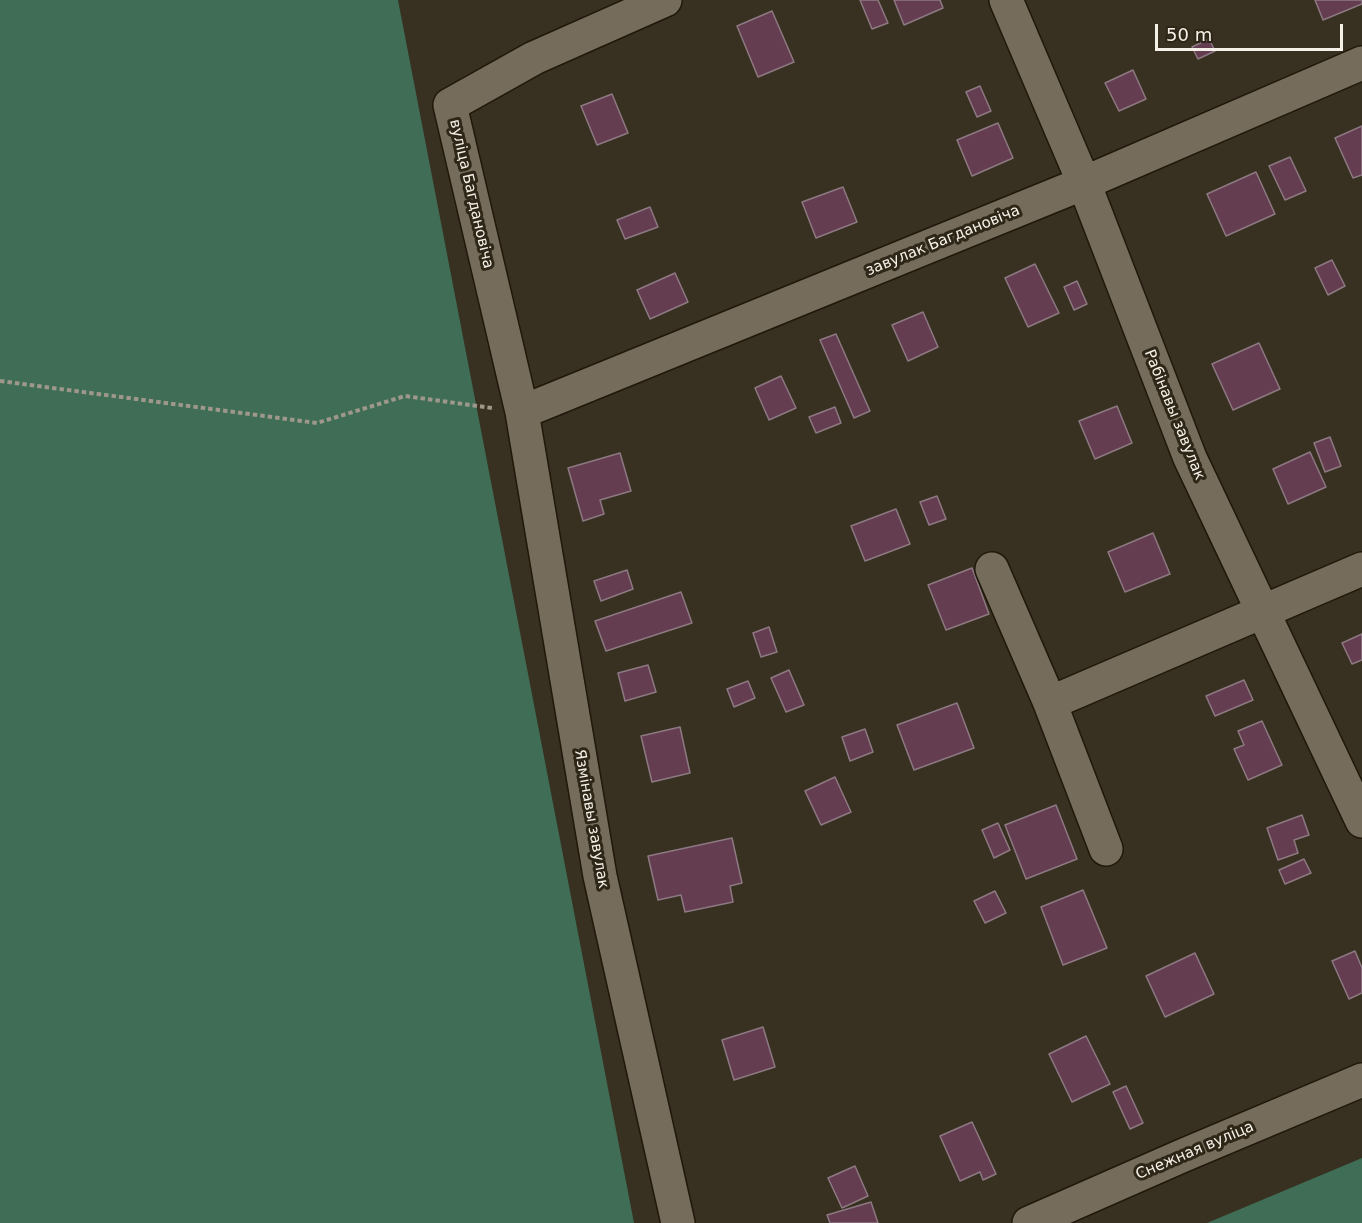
<!DOCTYPE html>
<meta charset="utf-8">
<style>
body{margin:0}
#map{position:relative;width:1362px;height:1223px;overflow:hidden;background:#383121;font-family:"DejaVu Sans",sans-serif}
canvas{display:block}
.scale{position:absolute;left:1155px;top:24px;width:188px;height:27px;box-sizing:border-box;border:3px solid #f6f1e8;border-top:0;padding-left:8px;font-size:18px;line-height:21px;white-space:nowrap;color:#f6f1e8;-webkit-text-stroke:4px #2e2718;paint-order:stroke}
</style>
<div id="map">
<canvas width="1362" height="1223"></canvas>
<div class="scale">50 m</div>
</div>
<script>
const g = document.querySelector('canvas').getContext('2d');
g.lineJoin = 'round';
function paint(path, color) { g.fillStyle = color; g.fill(path, 'evenodd'); }
const toPath = rows => new Path2D(rows.map(r => 'M' + r).join(''));
function strokePath(path, color, width, dash) { g.strokeStyle = color; g.lineWidth = width; g.lineCap = dash ? 'butt' : 'round'; g.setLineDash(dash || []); g.stroke(path); }
function write(font, color, halo, rows, align = 'center') {
  g.font = font + ' "DejaVu Sans",sans-serif'; g.lineWidth = 6; g.setLineDash([]); g.textBaseline = 'middle'; g.strokeStyle = halo; g.fillStyle = color; for (const [text, x, y, turn = 0] of rows) {
    g.save(); g.translate(x, y); g.rotate((+turn || 0) * Math.PI / 180); g.textAlign = isNaN(turn) ? turn : align; if (halo) g.strokeText(text, 0, 0); g.fillText(text, 0, 0); g.restore();
  }
}
const forest = toPath([
 [0,0,398,0,634,1223,0,1223],
 [1362,1158,1362,1223,1207,1223]
]);
const building = toPath([
 [860,0,878,0,888,23,872,29,860,0],
 [894,0,940,0,943,8,904,25,894,0],
 [1315,0,1362,0,1362,4,1323,20,1315,0],
 [772,11,794,62,758,77,737,26,772,11],
 [1209,39,1215,51,1198,59,1192,47,1209,39],
 [1133,70,1146,99,1119,111,1105,83,1133,70],
 [980,86,991,111,977,117,966,92,980,86],
 [612,94,628,133,597,145,581,106,612,94],
 [998,123,1013,158,972,176,957,140,998,123],
 [1362,126,1362,175,1353,178,1335,138,1362,126],
 [1290,157,1306,191,1285,200,1269,166,1290,157],
 [1256,172,1275,214,1226,236,1207,194,1256,172],
 [843,187,857,222,816,238,802,202,843,187],
 [650,207,658,227,625,239,617,220,650,207],
 [1332,260,1345,286,1328,295,1315,268,1332,260],
 [1035,264,1059,313,1028,327,1005,278,1035,264],
 [675,273,688,302,650,319,637,290,675,273],
 [1077,281,1087,304,1074,310,1064,287,1077,281],
 [923,312,938,347,908,361,892,325,923,312],
 [836,334,870,411,854,418,820,340,836,334],
 [1259,343,1280,389,1233,410,1212,364,1259,343],
 [781,376,796,408,769,420,755,388,781,376],
 [1117,406,1132,443,1095,459,1079,421,1117,406],
 [835,407,841,423,816,433,809,417,835,407],
 [1330,437,1341,466,1325,472,1314,443,1330,437],
 [1310,452,1326,487,1288,504,1273,469,1310,452],
 [620,453,631,491,600,500,604,514,583,521,568,468,620,453],
 [937,496,946,519,929,525,920,502,937,496],
 [896,509,910,544,865,561,851,526,896,509],
 [1153,533,1170,574,1125,592,1108,552,1153,533],
 [972,568,989,614,946,630,928,585,972,568],
 [627,570,633,589,601,601,594,581,627,570],
 [681,592,692,623,606,651,595,621,681,592],
 [769,627,777,652,761,657,753,633,769,627],
 [1362,634,1362,660,1352,664,1342,643,1362,634],
 [648,665,656,692,625,701,618,673,648,665],
 [789,670,804,705,786,712,771,678,789,670],
 [1244,680,1253,700,1215,716,1206,696,1244,680],
 [748,681,755,698,734,707,727,689,748,681],
 [957,703,974,748,914,770,897,725,957,703],
 [1262,721,1282,765,1248,780,1234,749,1244,745,1238,731,1262,721],
 [680,727,690,773,652,782,641,736,680,727],
 [865,729,873,752,850,761,842,737,865,729],
 [835,777,851,812,821,825,805,791,835,777],
 [1056,805,1077,859,1026,879,1005,825,1056,805],
 [1302,815,1309,835,1294,840,1298,853,1278,860,1267,828,1302,815],
 [998,823,1010,850,994,858,982,830,998,823],
 [732,838,742,883,730,886,733,902,685,912,681,895,658,900,648,856,732,838],
 [1304,859,1311,873,1285,884,1279,870,1304,859],
 [1083,890,1107,948,1063,965,1041,907,1083,890],
 [995,891,1006,913,985,923,974,901,995,891],
 [1355,951,1362,968,1362,993,1349,999,1332,961,1355,951],
 [1195,953,1214,994,1165,1017,1146,976,1195,953],
 [763,1027,775,1067,734,1080,722,1040,763,1027],
 [1086,1036,1110,1084,1072,1102,1049,1054,1086,1036],
 [1126,1086,1143,1123,1130,1129,1113,1092,1126,1086],
 [972,1122,996,1174,983,1180,980,1172,960,1181,940,1136,972,1122],
 [855,1166,868,1196,842,1208,828,1178,855,1166],
 [871,1202,878,1223,830,1223,827,1215,871,1202]
]);
const path = toPath([
 [0,381,317,423,405,396,492,408]
]);
const minor = toPath([
 [665,0,534,58,450,105,522,412,600,876,678,1223],
 [1006,0,1084,183,1190,458,1362,821],
 [522,412,1084,183,1362,63],
 [992,569,1050,703],
 [1106,849,1050,703,1362,569],
 [1029,1223,1184,1155,1362,1080]
]);
const streetNames = [
 ["вуліца Багдановіча",471,194,77],
 ["завулак Багдановіча",943,241,-22],
 ["Рабінавы завулак",1174,415,68],
 ["Язмінавы завулак",591,819,80],
 ["Снежная вуліца",1195,1151,-23]
];
paint(forest, '#3f6d56');
paint(building, '#653d51');
strokePath(building, '#8d7982', 1.5);
strokePath(minor, '#20180a', 36);
strokePath(path, '#9d988b', 4, [4.5, 3]);
strokePath(minor, '#756c5b', 33);
write('15px', '#f6f1e8', '#2e2718', streetNames);
</script>
